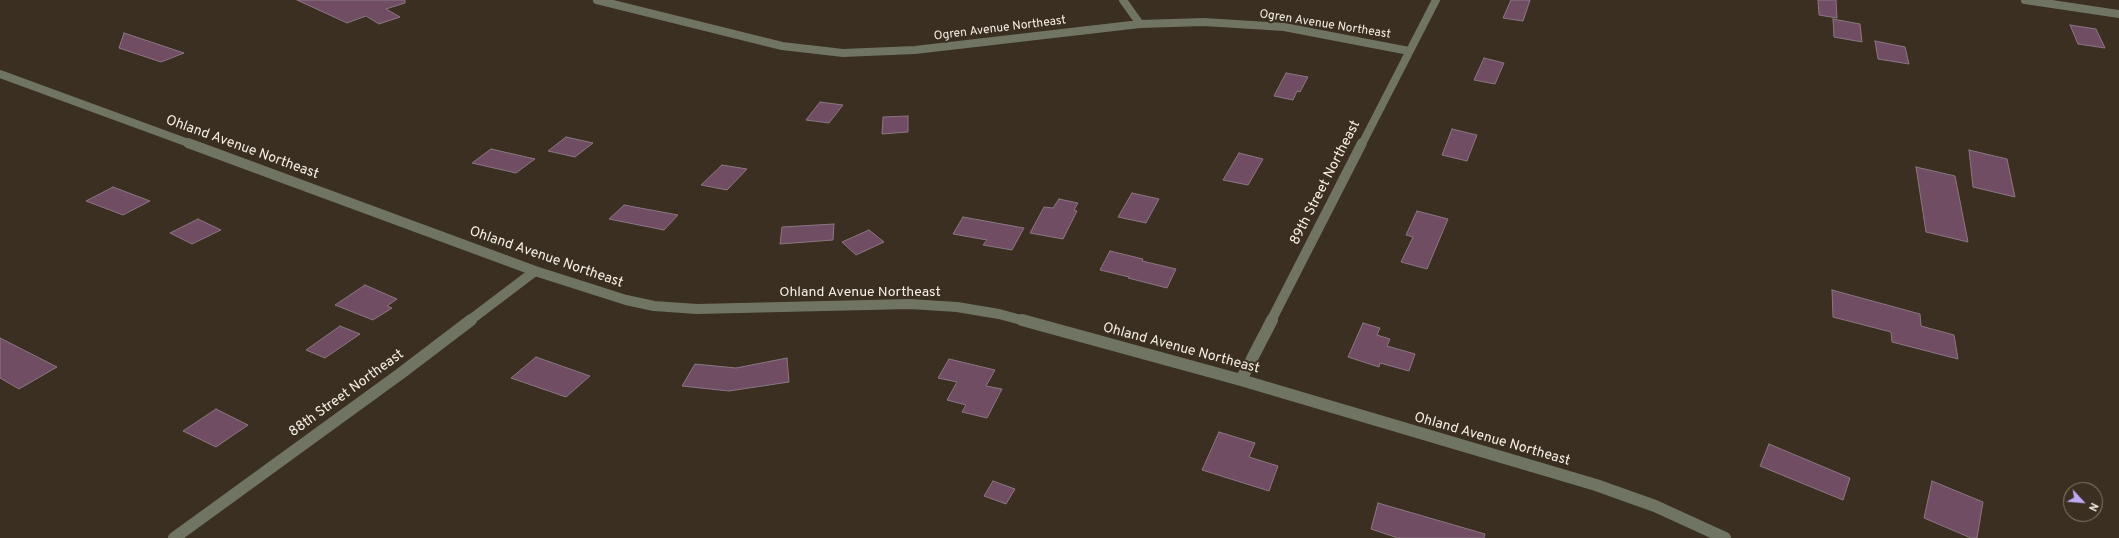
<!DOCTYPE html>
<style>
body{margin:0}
#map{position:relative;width:2119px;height:538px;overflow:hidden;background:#3a2f20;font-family:Overpass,sans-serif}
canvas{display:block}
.north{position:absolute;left:2063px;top:482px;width:40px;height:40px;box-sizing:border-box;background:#3a2f20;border:1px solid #857c6f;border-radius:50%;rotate:116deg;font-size:11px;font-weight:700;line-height:16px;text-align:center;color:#f6efe5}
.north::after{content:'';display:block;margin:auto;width:14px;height:18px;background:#bea9f5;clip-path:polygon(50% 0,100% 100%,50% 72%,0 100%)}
</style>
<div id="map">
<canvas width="2119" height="538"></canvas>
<div class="north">N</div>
</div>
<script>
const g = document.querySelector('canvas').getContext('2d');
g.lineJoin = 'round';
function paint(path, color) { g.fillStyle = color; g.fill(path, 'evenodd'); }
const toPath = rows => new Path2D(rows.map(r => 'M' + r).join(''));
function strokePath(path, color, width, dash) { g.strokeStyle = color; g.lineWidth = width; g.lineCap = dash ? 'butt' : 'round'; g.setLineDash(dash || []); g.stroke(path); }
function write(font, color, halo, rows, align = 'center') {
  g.font = font + ' Overpass,sans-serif'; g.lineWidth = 4; g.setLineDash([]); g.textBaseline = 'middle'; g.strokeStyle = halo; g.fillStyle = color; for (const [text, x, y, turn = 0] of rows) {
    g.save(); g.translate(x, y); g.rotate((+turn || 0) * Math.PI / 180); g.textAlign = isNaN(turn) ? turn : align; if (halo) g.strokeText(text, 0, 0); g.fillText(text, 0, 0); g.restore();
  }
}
const building = toPath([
 [297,0,405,0,405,3,386,9,400,17,379,24,366,16,347,23,297,0],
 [1511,0,1530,0,1523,21,1503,18,1511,0],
 [1818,0,1836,0,1837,18,1819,15,1818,0],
 [1833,19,1860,24,1862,42,1834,37,1833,19],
 [2070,25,2096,29,2105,48,2078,44,2070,25],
 [124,33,184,53,161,62,119,48,124,33],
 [1875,41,1905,47,1909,64,1878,59,1875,41],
 [1484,58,1504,63,1495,84,1474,80,1484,58],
 [1286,73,1308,77,1300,92,1297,91,1293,100,1274,96,1286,73],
 [820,102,843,105,829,123,806,120,820,102],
 [908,116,908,132,882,134,883,117,908,116],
 [1452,129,1477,135,1467,161,1442,155,1452,129],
 [566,137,593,143,575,157,548,151,566,137],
 [491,149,535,159,516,173,472,163,491,149],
 [1969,150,2007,159,2015,197,1973,187,1969,150],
 [1239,153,1263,159,1248,185,1223,180,1239,153],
 [722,165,747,169,727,190,701,185,722,165],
 [1916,167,1955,176,1968,242,1926,232,1916,167],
 [113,187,150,201,123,215,86,201,113,187],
 [1132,193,1159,199,1146,223,1118,217,1132,193],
 [1059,199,1078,203,1074,210,1077,211,1063,239,1030,233,1044,207,1053,208,1059,199],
 [624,205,678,215,664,230,609,219,624,205],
 [1417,211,1448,219,1427,269,1401,262,1413,237,1406,235,1417,211],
 [963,217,1024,228,1012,250,983,245,987,240,953,234,963,217],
 [198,219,221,230,192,244,170,233,198,219],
 [834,224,833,240,780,244,782,227,834,224],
 [869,230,884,242,856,255,842,242,869,230],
 [1110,251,1143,259,1142,261,1176,269,1167,288,1128,278,1129,277,1100,270,1110,251],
 [365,285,397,299,387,306,392,308,373,320,335,305,365,285],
 [1832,290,1920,314,1921,326,1954,335,1958,359,1892,342,1891,332,1833,317,1832,290],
 [1363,323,1380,328,1377,335,1390,339,1387,346,1415,354,1409,371,1380,363,1379,367,1348,357,1363,323],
 [340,326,360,334,325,358,306,350,340,326],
 [0,338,57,367,19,389,0,378,0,338],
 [536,357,590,376,566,397,511,378,536,357],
 [787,358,789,382,729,391,682,386,695,364,736,368,787,358],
 [949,359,995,370,986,386,1002,389,987,418,962,412,966,405,947,400,957,382,938,378,949,359],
 [216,409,248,425,216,447,183,431,216,409],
 [1219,432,1255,443,1249,457,1278,466,1269,491,1202,470,1219,432],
 [1769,444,1850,478,1843,500,1760,466,1769,444],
 [993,481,1015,489,1006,504,984,496,993,481],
 [1932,481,1983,502,1977,538,1971,538,1924,518,1932,481],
 [1378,503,1485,534,1484,538,1398,538,1371,529,1378,503]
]);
const streetFar2 = toPath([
 [597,0,782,46,843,53,915,50,1140,24,1204,22,1284,27,1409,51],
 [1123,0,1140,24],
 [2025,0,2119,14],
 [0,74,191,144],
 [1362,144,1436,0]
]);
const streetFar1 = toPath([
 [188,143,535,271,626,300,654,306,697,309,910,304,957,307,999,314,1025,321],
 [469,321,535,271],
 [1271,321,1362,143]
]);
const street = toPath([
 [1022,320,1241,380,1596,485,1655,506,1725,538],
 [1241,380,1272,320],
 [174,538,400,374,471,320]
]);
const farStreetnames = [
 ["Ogren Avenue Northeast",1325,25,9],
 ["Ogren Avenue Northeast",1000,29,-7]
];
const streetNames = [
 ["Ohland Avenue Northeast",242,148,20],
 ["89th Street Northeast",1326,183,-63],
 ["Ohland Avenue Northeast",546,258,19],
 ["Ohland Avenue Northeast",860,293],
 ["Ohland Avenue Northeast",1181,349,15],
 ["88th Street Northeast",347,394,-36],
 ["Ohland Avenue Northeast",1492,440,16]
];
paint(building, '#714d64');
strokePath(building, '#8a7783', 1);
strokePath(streetFar2, '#6f7463', 8);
strokePath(streetFar1, '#6f7463', 10);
strokePath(street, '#6f7463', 12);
write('12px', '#f6efe5', '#3a2f20', farStreetnames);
write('14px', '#f6efe5', '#3a2f20', streetNames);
</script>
